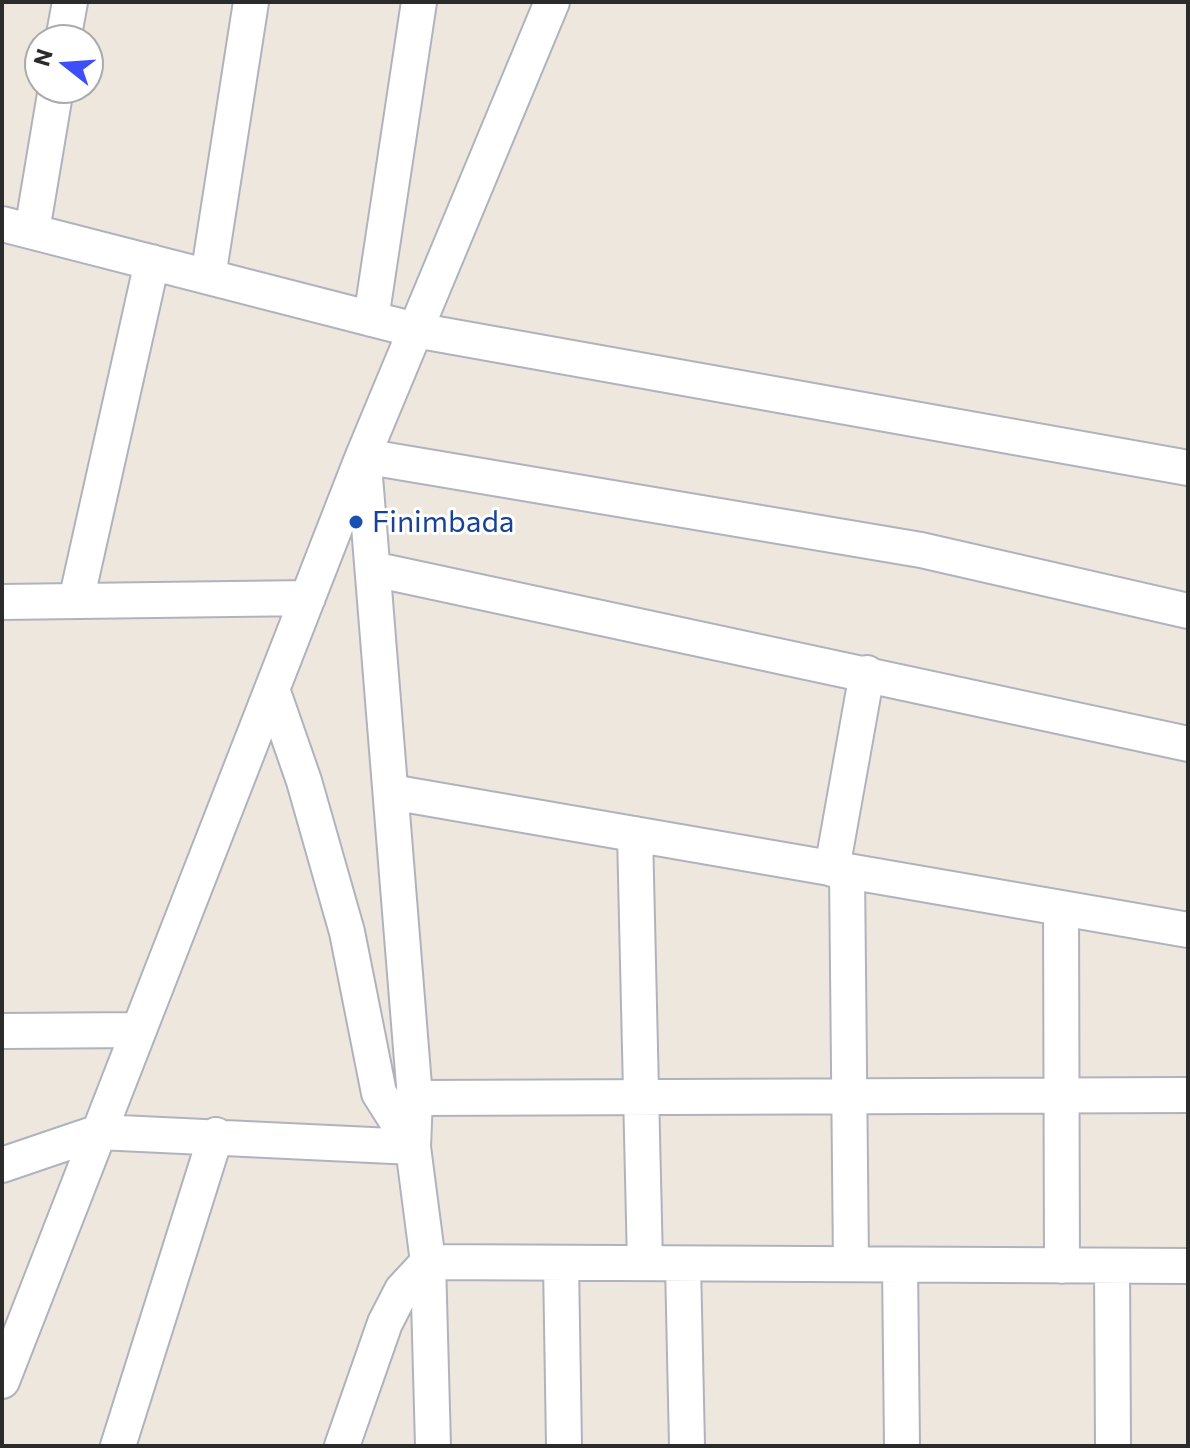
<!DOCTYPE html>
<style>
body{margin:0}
#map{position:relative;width:1190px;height:1448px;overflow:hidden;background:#ede7dd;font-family:Commissioner,sans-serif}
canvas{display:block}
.frame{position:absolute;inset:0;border:4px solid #2b2b2b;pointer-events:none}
.north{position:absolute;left:24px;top:24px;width:80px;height:80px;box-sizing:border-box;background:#fff;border:2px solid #aaa;border-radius:50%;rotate:287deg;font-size:22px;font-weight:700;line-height:32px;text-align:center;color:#2b2b2b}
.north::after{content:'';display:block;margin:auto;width:28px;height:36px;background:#3d4ffa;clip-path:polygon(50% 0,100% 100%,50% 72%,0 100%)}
</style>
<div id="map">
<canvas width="1190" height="1448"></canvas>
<div class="frame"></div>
<div class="north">N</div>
</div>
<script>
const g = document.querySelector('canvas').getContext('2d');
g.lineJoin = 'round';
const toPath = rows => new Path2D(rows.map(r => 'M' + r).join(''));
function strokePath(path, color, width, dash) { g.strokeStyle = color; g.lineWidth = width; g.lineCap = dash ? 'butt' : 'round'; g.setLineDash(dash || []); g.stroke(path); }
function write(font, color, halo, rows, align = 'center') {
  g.font = font + ' Commissioner,sans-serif'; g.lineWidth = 6; g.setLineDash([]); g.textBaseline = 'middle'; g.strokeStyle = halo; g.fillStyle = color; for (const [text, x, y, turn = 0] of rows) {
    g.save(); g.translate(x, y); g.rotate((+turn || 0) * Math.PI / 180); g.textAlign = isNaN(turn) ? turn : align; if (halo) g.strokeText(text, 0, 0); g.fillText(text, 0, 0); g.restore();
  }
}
const minor = toPath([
 [63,40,70,2],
 [2,224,415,330,1188,468],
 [32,231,56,88],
 [208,277,251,2],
 [371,319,419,2],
 [363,456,921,550,1188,611],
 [364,464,415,1098,413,1147,428,1262,433,1446],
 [373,569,1188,744],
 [76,601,152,262],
 [2,602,308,598],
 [272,689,304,781,347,932,379,1093,413,1147],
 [391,792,1188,930],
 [635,834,645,1263],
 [832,869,867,673],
 [847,871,851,1264],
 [1061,908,1062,1266],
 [2,1031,139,1030],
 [415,1098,1188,1095],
 [2,1165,99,1132,413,1147],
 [561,1263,564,1446],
 [683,1264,687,1446],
 [900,1265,902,1446],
 [1112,1266,1113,1446],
 [2,1381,363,456,552,2],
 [118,1446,216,1135],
 [342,1446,385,1323,402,1290,428,1262,1188,1266]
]);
const markers = [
 [356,522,8,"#1a4fb4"]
];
const transitNames = [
 ["Finimbada",372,522]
];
strokePath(minor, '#b1b2bf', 38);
strokePath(minor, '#fff', 34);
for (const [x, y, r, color] of markers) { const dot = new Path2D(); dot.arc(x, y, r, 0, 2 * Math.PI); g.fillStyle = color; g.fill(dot); strokePath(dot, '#fff', 3); }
write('30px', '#164399', '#fff', transitNames, 'left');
</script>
